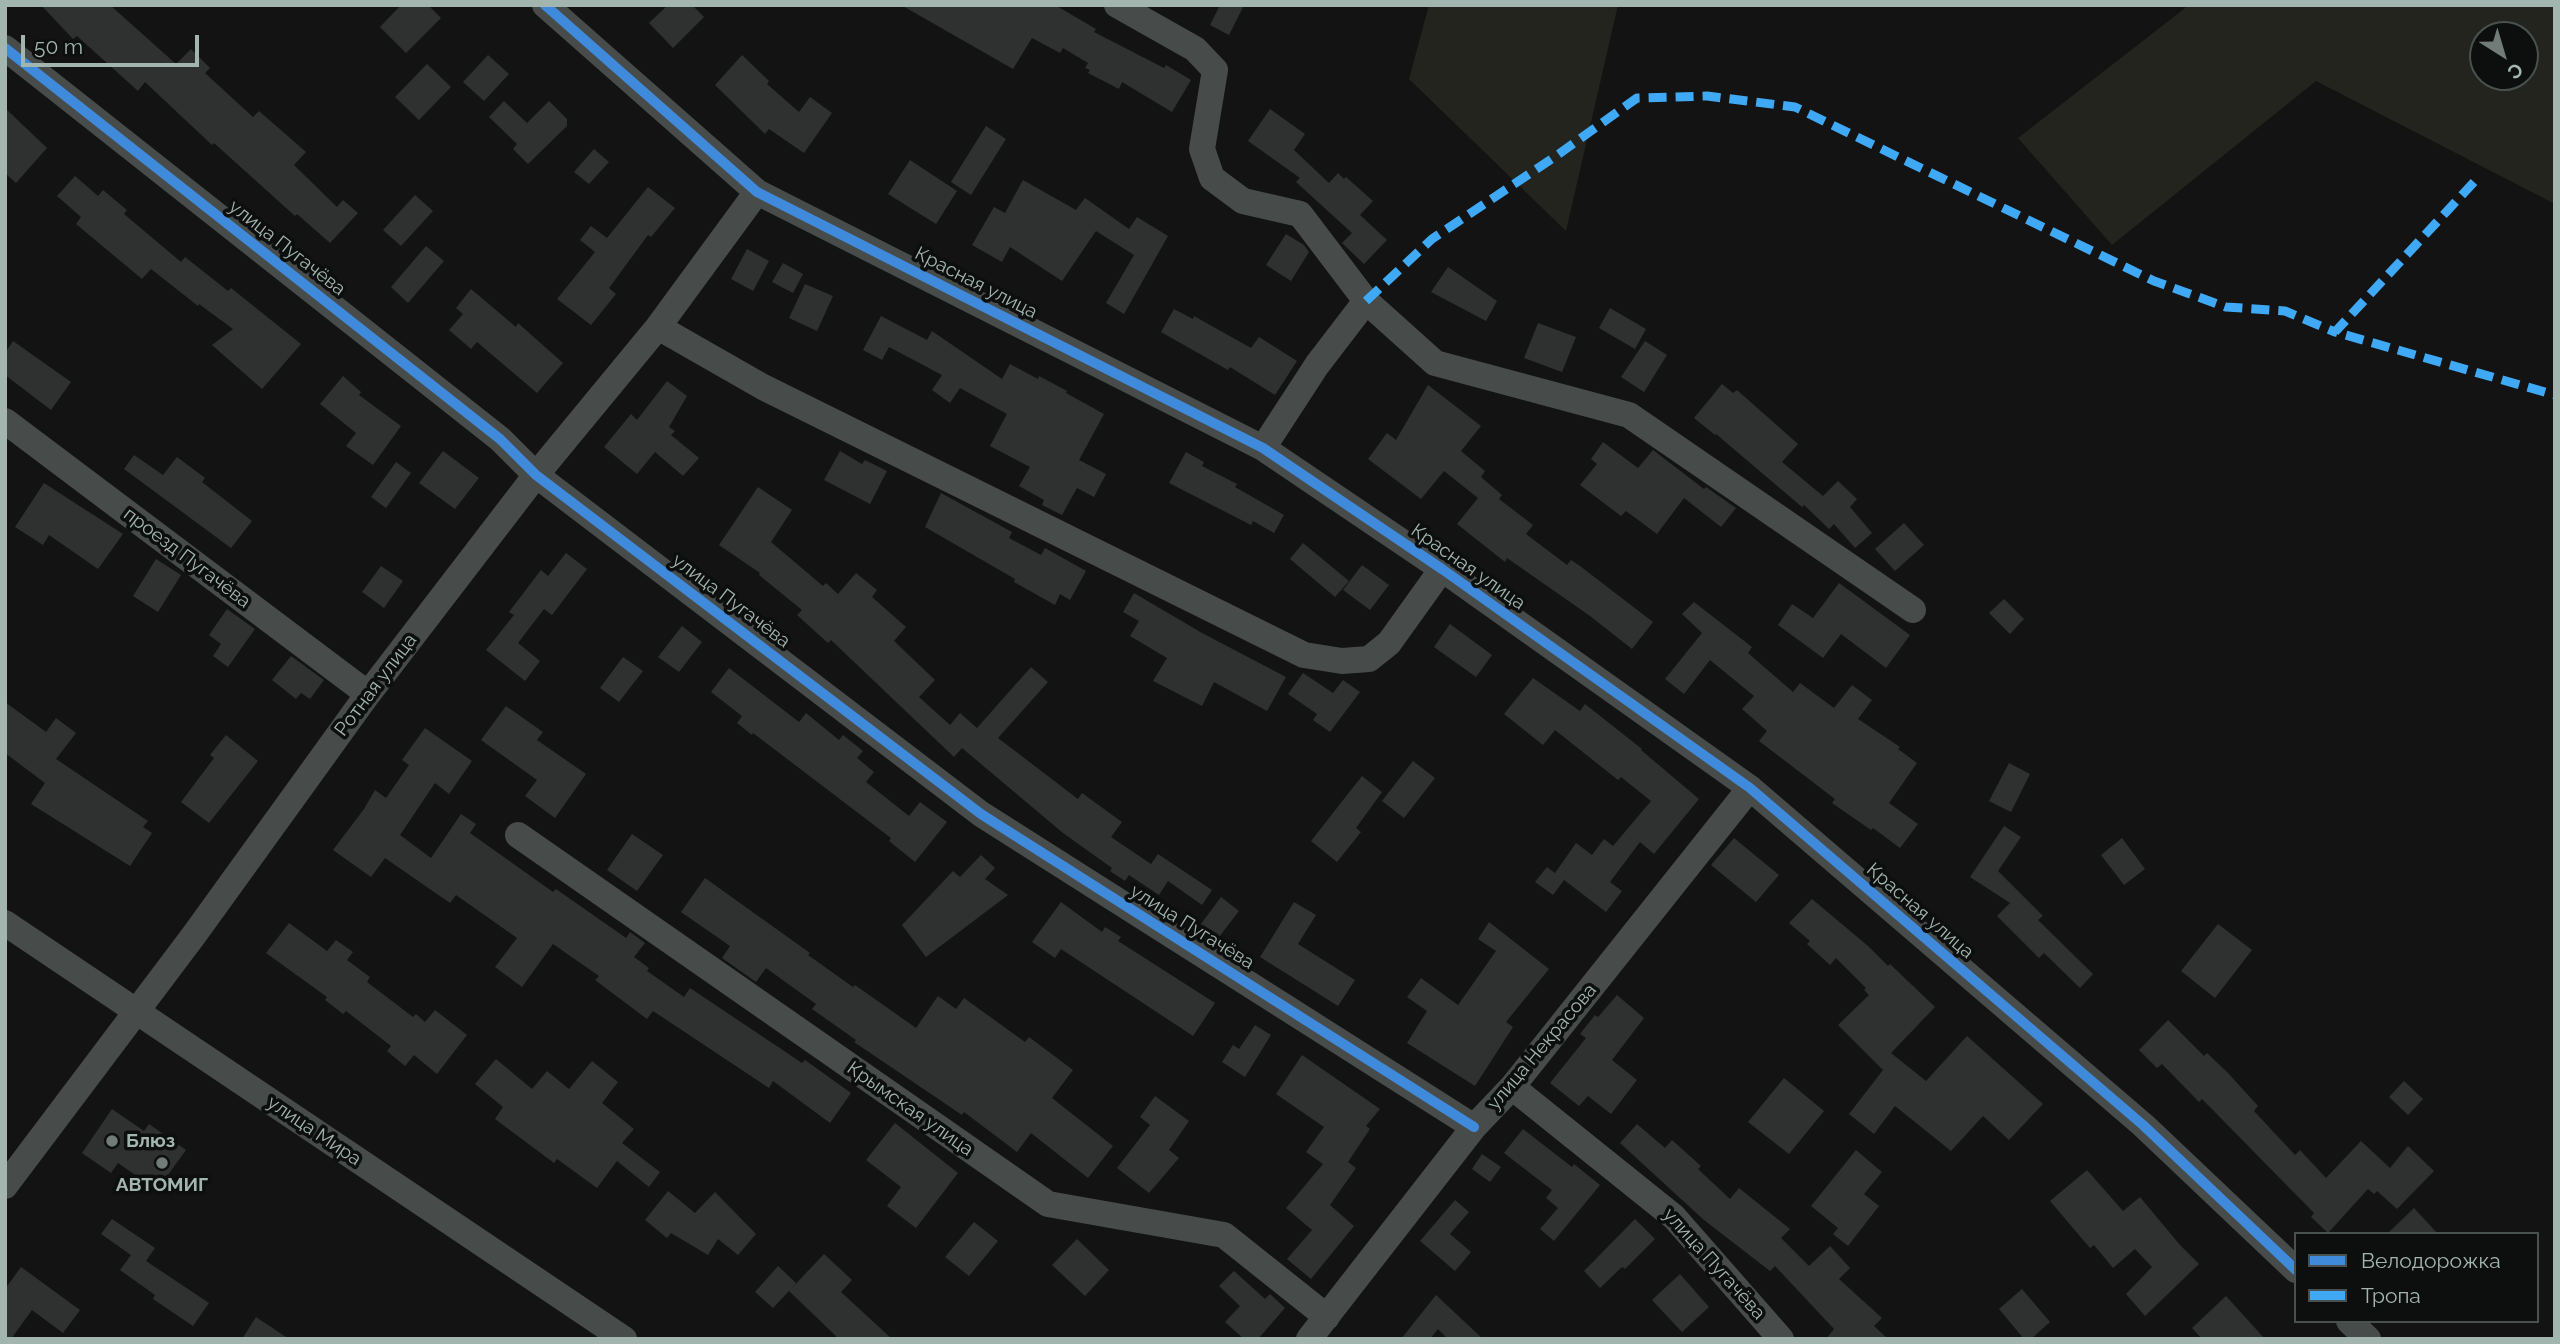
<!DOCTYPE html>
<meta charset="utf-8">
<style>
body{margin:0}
#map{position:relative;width:2560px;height:1344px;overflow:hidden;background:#131313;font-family:Raleway,sans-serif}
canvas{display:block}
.frame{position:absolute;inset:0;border:7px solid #a3b5af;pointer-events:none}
.legend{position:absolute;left:2294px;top:1232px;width:245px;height:91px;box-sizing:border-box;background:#0d0f0f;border:2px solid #49514f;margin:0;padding:9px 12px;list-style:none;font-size:21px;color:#a3b5af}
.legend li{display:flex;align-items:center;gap:14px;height:35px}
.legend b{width:35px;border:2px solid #49514f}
.north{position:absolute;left:2469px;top:21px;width:70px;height:70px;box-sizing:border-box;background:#0d0f0f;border:2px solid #49514f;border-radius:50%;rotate:143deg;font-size:19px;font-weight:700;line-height:28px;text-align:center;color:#a3b5af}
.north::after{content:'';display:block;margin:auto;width:24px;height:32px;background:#717c78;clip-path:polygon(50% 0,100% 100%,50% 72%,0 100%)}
.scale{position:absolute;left:21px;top:35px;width:178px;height:32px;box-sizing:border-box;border:4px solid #a3b5af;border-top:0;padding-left:9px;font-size:21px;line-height:24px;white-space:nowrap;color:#a3b5af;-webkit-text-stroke:5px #0d0f0f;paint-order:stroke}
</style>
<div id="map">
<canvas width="2560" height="1344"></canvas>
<div class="frame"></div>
<ul class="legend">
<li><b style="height:9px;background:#408adc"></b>Велодорожка</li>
<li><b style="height:9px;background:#3fa9f5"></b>Тропа</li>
</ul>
<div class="north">С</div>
<div class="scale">50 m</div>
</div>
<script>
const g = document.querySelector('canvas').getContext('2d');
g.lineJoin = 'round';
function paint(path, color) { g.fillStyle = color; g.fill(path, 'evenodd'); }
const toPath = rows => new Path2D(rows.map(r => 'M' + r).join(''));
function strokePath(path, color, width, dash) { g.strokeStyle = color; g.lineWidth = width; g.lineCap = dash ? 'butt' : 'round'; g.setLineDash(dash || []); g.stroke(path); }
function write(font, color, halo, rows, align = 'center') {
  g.font = font + ' Raleway,sans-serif'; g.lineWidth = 7; g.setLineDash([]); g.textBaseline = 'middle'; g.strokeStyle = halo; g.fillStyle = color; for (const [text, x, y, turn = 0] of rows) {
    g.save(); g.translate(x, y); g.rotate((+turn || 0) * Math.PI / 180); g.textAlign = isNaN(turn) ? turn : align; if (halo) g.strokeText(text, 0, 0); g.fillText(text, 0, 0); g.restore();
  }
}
const green = toPath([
 [1429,5,1618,5,1566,231,1409,79],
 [2189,5,2555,5,2555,204,2316,81,2112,245,2018,138],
 [2483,35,2525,35,2525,77,2483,77]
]);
const building = toPath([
 [41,5,110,5,176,64,191,49,210,68,205,73,253,117,259,111,306,152,294,165,337,207,343,200,358,213,330,243,297,214,295,216,214,143,212,145,145,82,138,91,77,36,73,39],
 [401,5,428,5,441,18,406,53,380,27],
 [668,5,692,5,704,17,673,48,649,23],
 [901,5,1055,5,1096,29,1094,32,1164,68,1166,65,1191,80,1172,112,1122,82,1119,89,1088,73,1090,70,1085,68,1088,63,1063,48,1060,53,1032,38,1013,69],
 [1220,5,1244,5,1229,35,1210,25],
 [488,55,509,74,484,101,463,82],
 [742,55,769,81,767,84,799,112,810,97,832,113,804,153,769,129,765,134,715,85],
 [427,64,451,87,419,120,395,97],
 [504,101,527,123,549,101,567,119,567,126,528,164,513,149,517,144,489,117],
 [5,108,47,148,16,183,5,173],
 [1270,109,1305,134,1294,150,1329,183,1338,173,1344,179,1346,177,1373,201,1360,215,1387,240,1364,264,1342,243,1352,233,1296,182,1300,178,1248,141],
 [986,126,1006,139,971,195,951,182],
 [594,149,609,162,589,184,574,172],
 [910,160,957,191,936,224,888,194],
 [75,176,98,196,103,190,127,210,124,214,181,262,185,257,228,291,231,288,301,344,262,389,212,345,233,329,199,304,198,306,151,269,142,279,76,224,81,217,57,196],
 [1023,180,1076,210,1085,198,1129,229,1137,217,1168,236,1124,314,1106,303,1134,255,1096,231,1062,281,1010,247,1002,262,972,245,994,207,1005,213],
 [648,187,675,208,651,237,648,235,609,288,616,294,591,325,557,299,595,252,580,240,591,226,607,238],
 [415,195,433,211,401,246,383,230],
 [1286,234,1304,245,1309,252,1291,281,1266,265],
 [426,246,444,261,408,303,391,287],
 [747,249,769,261,753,291,731,279],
 [783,263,803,274,793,293,772,282],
 [1448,267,1497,301,1486,321,1431,292],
 [805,284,833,296,817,331,789,318],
 [471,289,516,327,518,323,563,363,537,393,477,342,471,349,449,330,463,314,456,308],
 [1610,308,1646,329,1635,349,1599,328],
 [1174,309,1193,319,1194,316,1251,348,1259,337,1297,361,1275,395,1230,367,1228,370,1161,332],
 [881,316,927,340,932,331,1002,379,1010,364,1038,379,1039,376,1067,391,1066,393,1104,414,1079,460,1106,474,1094,497,1077,488,1062,515,1042,505,1044,500,1019,486,1030,467,990,446,1007,414,960,388,950,403,932,390,942,375,889,347,882,360,863,350],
 [1538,323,1576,337,1562,372,1524,358],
 [13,341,71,382,51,410,5,375,5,353],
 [1645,341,1667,355,1644,392,1621,377],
 [343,376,361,392,359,395,401,426,373,465,346,446,356,433,320,404],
 [667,381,687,396,669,427,675,431,671,435,699,458,683,476,655,452,637,474,604,447,631,414,637,420],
 [1722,384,1733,393,1737,390,1798,444,1782,462,1823,496,1838,481,1857,499,1850,507,1872,533,1855,548,1834,524,1829,529,1804,505,1802,507,1716,434,1715,435,1694,418],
 [1428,385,1481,426,1461,451,1485,471,1481,477,1502,495,1499,499,1533,525,1526,534,1567,565,1571,560,1580,566,1653,622,1632,649,1590,616,1507,558,1505,562,1457,524,1478,498,1444,471,1421,499,1368,459,1387,433,1396,440],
 [1603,442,1638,468,1653,450,1704,489,1706,487,1736,508,1721,527,1684,498,1657,534,1626,511,1621,516,1580,485,1597,464,1591,459],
 [443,451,479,478,455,509,419,483],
 [840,451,862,464,865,460,887,471,870,504,824,480],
 [1186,452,1204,462,1202,466,1237,484,1235,487,1284,515,1274,533,1253,521,1251,525,1169,483],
 [134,455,163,475,177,457,205,478,202,482,252,521,231,548,124,469],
 [396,462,411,473,386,508,371,497],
 [44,483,123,534,98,569,49,535,43,545,15,527],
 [758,487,792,510,771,542,823,586,826,583,838,594,856,573,877,590,872,597,906,627,894,641,935,680,919,697,950,725,960,713,977,728,1031,667,1048,682,998,738,1078,799,1082,793,1122,822,1111,837,1151,864,1158,854,1212,890,1202,905,1168,881,1159,895,1129,875,1125,881,1110,871,1112,868,1063,833,962,748,954,757,831,640,828,643,797,615,802,610,759,575,760,573,719,545],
 [941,493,1012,532,1009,538,1041,555,1045,548,1086,571,1070,600,1060,594,1055,605,1014,582,1015,579,925,527],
 [1904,523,1924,545,1895,571,1875,549],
 [1303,543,1349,581,1335,597,1290,559],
 [566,553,587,569,552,615,544,609,518,643,540,661,525,681,486,650,514,615,509,612,541,570,548,576],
 [156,559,181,575,158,612,133,596],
 [1362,565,1389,585,1370,610,1343,590],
 [381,566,403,581,384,608,362,592],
 [1839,583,1910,635,1886,668,1841,634,1823,658,1778,625,1792,604,1813,618],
 [1134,593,1202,633,1286,677,1267,711,1214,682,1202,706,1153,681,1167,658,1130,636,1139,621,1123,612],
 [2004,599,2024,619,2010,634,1989,613],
 [1694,602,1752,647,1748,653,1793,692,1800,683,1834,708,1852,685,1872,700,1858,719,1900,747,1898,749,1917,763,1889,803,1918,824,1900,848,1873,828,1871,830,1832,803,1835,799,1759,741,1767,731,1742,709,1754,696,1710,660,1684,694,1665,679,1702,633,1682,614],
 [227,609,255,629,228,667,213,656,221,644,209,635],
 [1450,624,1492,655,1476,677,1434,647],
 [682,626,702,642,679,672,658,657],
 [291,656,324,680,310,699,301,693,296,699,272,680],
 [623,657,643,671,619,702,600,688],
 [729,668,799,722,806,713,839,740,843,735,863,751,857,758,874,772,866,782,909,816,920,802,947,822,915,862,889,841,891,838,753,733,752,735,737,723,742,716,711,692],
 [1303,673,1333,693,1343,680,1360,692,1330,732,1313,720,1317,714,1288,694],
 [1533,678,1580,711,1585,704,1642,749,1641,750,1699,799,1654,854,1640,842,1610,882,1622,891,1606,912,1564,880,1553,895,1535,882,1547,867,1555,873,1576,843,1592,855,1604,839,1613,846,1651,801,1621,777,1618,780,1555,730,1543,745,1504,714],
 [5,702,46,732,56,718,76,733,56,759,148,821,143,827,152,833,130,866,31,804,45,783,5,753],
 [506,706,543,732,537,740,586,774,555,818,525,796,537,780,481,740],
 [425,728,472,761,449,794,435,783,400,835,431,858,461,814,476,824,470,833,553,892,556,889,626,938,630,932,645,943,634,957,649,968,647,971,684,997,690,988,802,1063,805,1060,851,1093,830,1123,773,1081,769,1088,653,1011,647,1019,595,980,599,976,553,944,522,987,495,967,517,938,456,895,450,903,385,858,371,877,333,850,364,809,375,790,386,798,409,765,402,760],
 [226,735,258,761,209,823,181,802,214,758,210,755],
 [1413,761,1435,778,1404,818,1382,801],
 [2009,763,2030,774,2011,812,1989,801],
 [1362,776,1382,792,1356,828,1361,832,1337,862,1311,841],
 [2004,826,2021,837,1998,871,2043,916,2038,920,2093,974,2080,988,2044,953,2039,958,1997,916,2010,903,1970,877],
 [632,834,663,855,637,891,607,870],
 [1734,838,1779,875,1756,902,1711,865],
 [2122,838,2145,869,2124,885,2101,855],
 [981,855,995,868,985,879,1008,895,926,957,902,925,953,871,960,877],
 [705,878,810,953,808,955,853,987,855,985,916,1028,938,996,956,1009,964,998,1025,1042,1029,1037,1073,1070,1052,1098,1113,1146,1088,1178,1031,1133,1017,1152,964,1112,962,1115,854,1042,856,1040,812,1009,816,1004,766,968,756,982,722,958,730,946,681,912],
 [1221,897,1239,911,1219,937,1201,924],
 [1812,899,1868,946,1888,966,1890,964,1935,1007,1891,1053,1926,1081,1967,1036,2043,1104,2009,1140,1983,1116,1951,1151,1895,1106,1874,1134,1849,1114,1883,1070,1838,1025,1869,995,1864,990,1866,988,1836,958,1830,965,1807,944,1810,941,1789,923],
 [1061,902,1102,932,1105,927,1121,937,1118,941,1215,1003,1193,1036,1061,949,1055,958,1032,942],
 [1294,902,1316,915,1298,944,1355,980,1338,1006,1260,957],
 [1489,922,1549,969,1506,1022,1513,1027,1475,1086,1407,1043,1427,1011,1407,997,1421,978,1458,1005,1496,951,1478,939],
 [289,923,327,951,336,940,353,952,347,960,370,977,367,982,413,1017,416,1014,425,1022,435,1010,467,1035,437,1074,414,1055,405,1066,387,1051,391,1046,346,1011,343,1014,325,1000,327,997,266,953],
 [2218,924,2252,950,2215,998,2181,971],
 [1617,995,1644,1018,1612,1060,1637,1080,1611,1114,1588,1096,1579,1106,1550,1083,1586,1038,1580,1034,1595,1015,1598,1017],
 [2168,1020,2204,1056,2207,1053,2228,1073,2258,1106,2254,1111,2295,1155,2300,1150,2326,1178,2361,1141,2390,1168,2408,1146,2434,1171,2397,1209,2377,1191,2374,1194,2368,1189,2328,1233,2311,1217,2314,1213,2202,1099,2199,1102,2162,1064,2157,1068,2139,1050],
 [1255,1025,1271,1035,1245,1077,1222,1062,1233,1045,1239,1049],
 [1302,1055,1380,1109,1366,1126,1370,1129,1348,1162,1356,1168,1330,1205,1354,1226,1311,1279,1287,1259,1312,1230,1286,1208,1323,1164,1306,1152,1324,1127,1276,1094],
 [496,1059,532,1089,547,1071,569,1089,592,1061,618,1082,602,1103,634,1129,622,1143,660,1172,649,1187,617,1161,597,1188,557,1159,554,1163,495,1119,503,1107,475,1084],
 [1784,1078,1824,1111,1789,1154,1748,1122],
 [2404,1081,2423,1099,2408,1115,2389,1097],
 [1155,1096,1189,1121,1169,1150,1179,1158,1149,1193,1117,1168,1150,1125,1140,1117],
 [112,1109,144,1131,149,1124,186,1150,157,1190,118,1163,111,1173,82,1153],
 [895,1123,958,1173,916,1228,887,1206,901,1187,866,1160],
 [1637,1124,1665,1148,1672,1140,1701,1166,1698,1169,1730,1199,1739,1188,1790,1229,1781,1238,1809,1266,1830,1246,1850,1268,1839,1279,1882,1318,1874,1326,1888,1339,1826,1339,1834,1329,1775,1266,1770,1271,1704,1220,1620,1143],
 [1523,1129,1572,1167,1574,1164,1600,1185,1554,1241,1540,1229,1558,1208,1546,1198,1552,1190,1504,1153],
 [1856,1150,1882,1172,1864,1194,1879,1206,1848,1246,1833,1234,1838,1228,1811,1206],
 [1482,1154,1501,1167,1490,1182,1472,1169],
 [2087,1170,2123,1211,2140,1197,2180,1245,2199,1264,2145,1316,2126,1294,2152,1267,2135,1249,2113,1268,2094,1245,2090,1248,2050,1201],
 [668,1191,695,1213,715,1192,756,1234,738,1255,718,1239,708,1255,671,1233,667,1238,645,1220],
 [1455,1200,1469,1212,1450,1234,1471,1252,1455,1271,1420,1241],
 [2414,1208,2438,1234,2387,1234],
 [112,1219,155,1248,146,1261,209,1303,193,1326,153,1299,155,1295,120,1270,131,1255,101,1234],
 [1635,1219,1655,1239,1625,1269,1622,1267,1600,1288,1584,1271],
 [974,1222,998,1241,969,1276,945,1257],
 [1077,1239,1109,1270,1085,1296,1052,1265],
 [824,1254,852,1280,841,1292,892,1339,839,1339,789,1291,773,1308,755,1292,778,1266,796,1283,789,1291],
 [21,1267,80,1310,63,1333,32,1310,11,1339,5,1339,5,1289],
 [1234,1271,1265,1299,1270,1294,1285,1308,1258,1339,1244,1339,1225,1322,1240,1306,1219,1286],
 [1680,1274,1709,1307,1682,1332,1652,1300],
 [2022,1289,2050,1322,2031,1339,2024,1339,1999,1309],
 [1436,1295,1483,1339,1448,1339,1438,1329,1430,1339,1401,1339],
 [2226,1296,2265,1339,2202,1339,2192,1328],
 [256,1317,289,1339,242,1339]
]);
const minor = toPath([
 [545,5,757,192,1263,448,1442,569,1750,788,2143,1125,2296,1270],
 [1117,5,1195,49,1215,70,1202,149,1212,178,1243,201,1300,214,1366,301,1435,363,1629,415,1913,610],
 [5,48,500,439,536,475,981,814,1474,1127],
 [658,327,763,387,1304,655,1342,661,1369,659,1389,643,1442,569],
 [5,421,368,694],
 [1263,448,1317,365,1366,301],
 [518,835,1048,1204,1224,1235,1327,1317],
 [5,923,624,1339],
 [1512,1087,1674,1217,1781,1339],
 [5,1186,194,935,368,694,536,475,658,327,757,192],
 [2349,1321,2368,1339],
 [1309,1339,1474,1127,1512,1087,1750,788]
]);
const quiet = toPath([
 [2474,182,2335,332,2555,395],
 [1366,301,1432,239,1556,156,1637,98,1707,96,1795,107,2154,281,2226,307,2285,311,2335,332]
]);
const cycleway = toPath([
 [545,5,757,192,1263,448,1442,569,1750,788,2143,1125,2296,1270],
 [5,48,500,439,536,475,981,814,1474,1127]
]);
const markers = [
 [112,1141,7,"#717c78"],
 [162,1163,7,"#717c78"]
];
const streetNames = [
 ["улица Пугачёва",287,248,38],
 ["Красная улица",976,283,27],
 ["проезд Пугачёва",187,558,37],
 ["Красная улица",1468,567,35],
 ["улица Пугачёва",731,601,37],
 ["Ротная улица",376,685,-53],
 ["Красная улица",1920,911,41],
 ["улица Пугачёва",1192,927,32],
 ["улица Некрасова",1542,1047,-50],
 ["Крымская улица",910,1109,35],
 ["улица Мира",314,1131,34],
 ["улица Пугачёва",1714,1264,48]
];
const poiNames = [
 ["Блюз",126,1141],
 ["АВТОМИГ",162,1185,"center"]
];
paint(green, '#23241d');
paint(building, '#2f3130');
strokePath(minor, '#474c4b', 26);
strokePath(quiet, '#3fa9f5', 9, [18, 9]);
strokePath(cycleway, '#408adc', 10);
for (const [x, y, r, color] of markers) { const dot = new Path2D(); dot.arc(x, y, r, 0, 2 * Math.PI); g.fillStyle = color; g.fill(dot); strokePath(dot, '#0d0f0f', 2.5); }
write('19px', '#a3b5af', '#0d0f0f', streetNames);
write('bold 19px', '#a3b5af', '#0d0f0f', poiNames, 'left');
</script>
